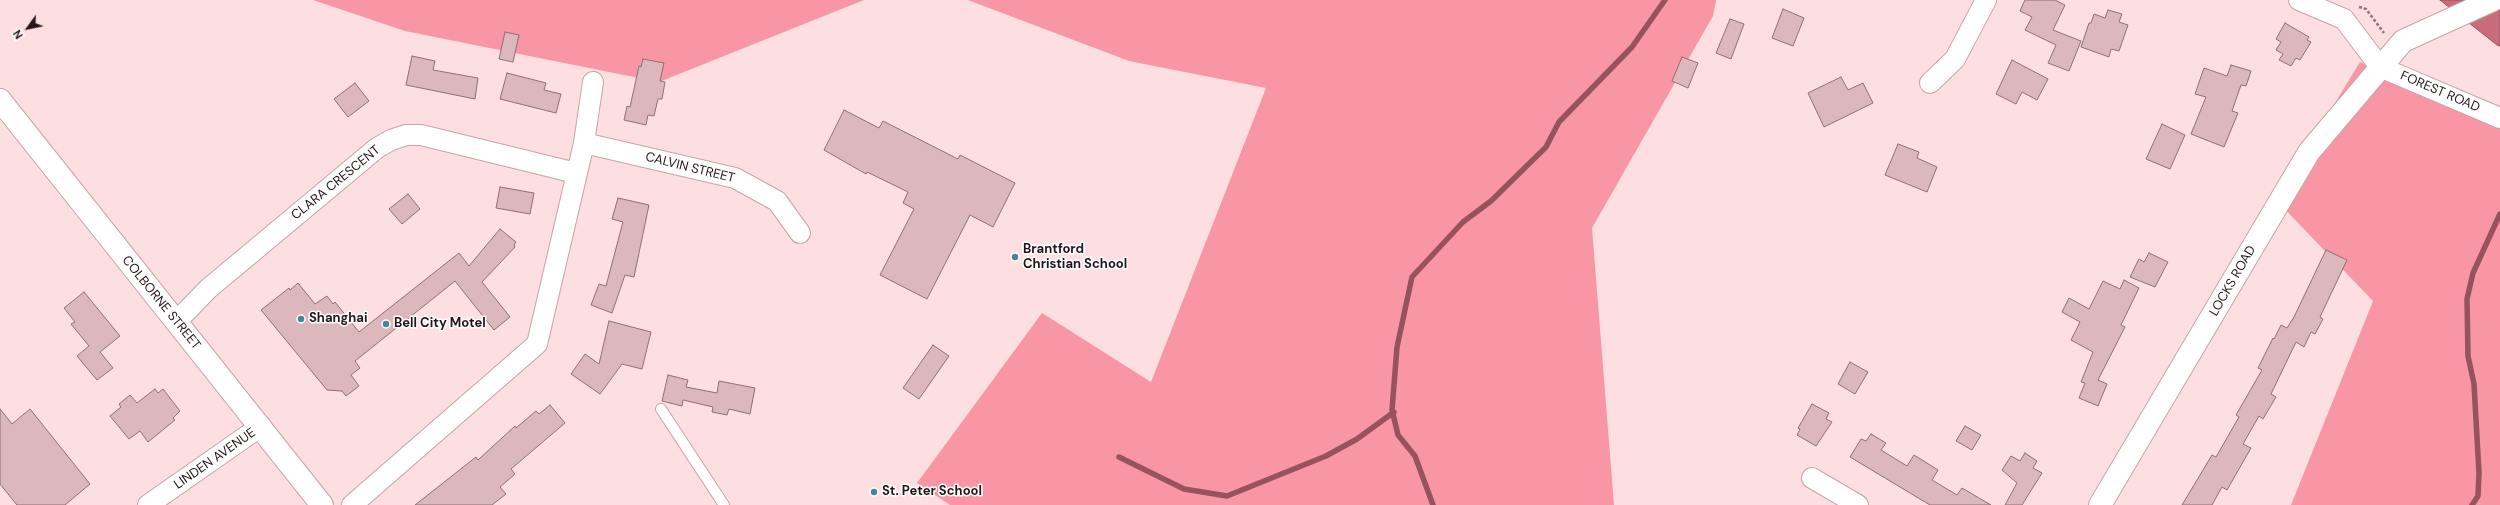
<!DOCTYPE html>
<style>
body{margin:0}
#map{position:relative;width:2500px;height:505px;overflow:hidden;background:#fddfe2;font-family:"DM Sans",sans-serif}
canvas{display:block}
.north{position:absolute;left:8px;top:8px;width:40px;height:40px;-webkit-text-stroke:3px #fff;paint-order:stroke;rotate:237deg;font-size:11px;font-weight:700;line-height:16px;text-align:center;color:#231618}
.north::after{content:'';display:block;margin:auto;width:14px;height:18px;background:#231618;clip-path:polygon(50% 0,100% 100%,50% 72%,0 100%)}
</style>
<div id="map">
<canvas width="2500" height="505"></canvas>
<div class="north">N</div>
</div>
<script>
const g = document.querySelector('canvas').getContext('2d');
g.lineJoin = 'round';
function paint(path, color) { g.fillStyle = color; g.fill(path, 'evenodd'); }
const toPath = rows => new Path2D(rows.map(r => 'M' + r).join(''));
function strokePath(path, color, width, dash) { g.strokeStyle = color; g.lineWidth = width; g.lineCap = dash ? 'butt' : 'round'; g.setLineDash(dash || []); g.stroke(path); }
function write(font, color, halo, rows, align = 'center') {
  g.font = font + ' "DM Sans",sans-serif'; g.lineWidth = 3; g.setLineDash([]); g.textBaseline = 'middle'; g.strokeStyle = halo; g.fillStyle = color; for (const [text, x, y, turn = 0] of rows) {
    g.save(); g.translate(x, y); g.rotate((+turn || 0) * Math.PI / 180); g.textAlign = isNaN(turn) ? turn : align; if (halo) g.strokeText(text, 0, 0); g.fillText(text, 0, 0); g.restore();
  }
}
const forest = toPath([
 [313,0,864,0,659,82,405,31],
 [968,0,1716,0,1713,16,1592,228,1614,505,950,505,917,483,1042,313,1151,382,1266,88,1129,61],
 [2360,62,2500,121,2500,505,2291,505,2373,301,2276,200]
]);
const water = toPath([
 [2440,0,2500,0,2500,46,2497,45,2440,0]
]);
const stream = toPath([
 [1119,457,1184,489,1227,496,1326,456,1357,439,1394,412],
 [1433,505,1415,456,1398,435,1392,410,1397,347,1412,277,1463,222,1491,201,1546,147,1559,122,1632,47,1665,0],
 [2472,505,2478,496,2479,473,2474,384,2468,356,2467,299,2473,273,2500,214]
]);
const building = toPath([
 [2025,0,2055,0,2065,5,2053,30,2081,41,2069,71,2048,63,2056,45,2025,30,2032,17,2020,11,2025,0],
 [1783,9,1804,18,1793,46,1772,38,1783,9],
 [2108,10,2122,14,2119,22,2128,25,2119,51,2111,49,2109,57,2081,47,2089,23,2091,23,2094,14,2105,18,2108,10],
 [1730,19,1744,24,1731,59,1716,53,1730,19],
 [2285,23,2309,37,2307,40,2311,42,2300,60,2296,58,2291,66,2279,60,2283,54,2276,50,2281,42,2276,39,2285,23],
 [505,32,519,35,513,62,499,59,505,32],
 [412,56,435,61,433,70,478,78,475,99,406,85,412,56],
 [1682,57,1698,63,1688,88,1672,81,1682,57],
 [643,59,664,63,660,81,665,82,662,99,658,99,654,116,648,115,646,125,624,120,627,106,630,107,639,66,641,67,643,59],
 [2012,60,2048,79,2037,100,2022,92,2016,104,1996,94,2012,60],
 [2231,65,2251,71,2246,86,2241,85,2232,111,2238,113,2224,147,2191,134,2206,97,2195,94,2204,68,2227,76,2231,65],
 [507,73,546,83,544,90,561,94,556,113,500,99,507,73],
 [1841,77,1848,90,1863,83,1873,103,1824,127,1808,93,1841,77],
 [355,83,369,101,348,117,334,99,355,83],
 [844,110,879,128,883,121,958,159,960,155,1015,183,993,227,970,215,927,299,880,275,914,209,903,203,908,192,867,172,866,174,824,150,844,110],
 [2162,124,2185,135,2170,169,2146,159,2162,124],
 [1898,144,1919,152,1917,158,1937,167,1927,192,1885,175,1898,144],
 [500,187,534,193,530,214,496,208,500,187],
 [408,194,420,209,402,224,389,209,408,194],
 [618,198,649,205,634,277,625,275,612,313,591,305,599,284,606,286,623,222,612,219,618,198],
 [500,229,516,242,514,245,515,247,482,282,510,317,494,330,455,281,355,361,360,368,351,375,359,386,346,396,342,391,327,390,261,310,289,288,290,290,298,283,315,304,327,296,333,304,335,302,359,332,459,253,469,266,500,229],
 [2326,250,2347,260,2320,317,2323,319,2315,334,2311,332,2304,347,2296,342,2271,394,2276,397,2263,419,2259,416,2243,444,2251,448,2227,490,2222,487,2212,505,2182,505,2212,455,2216,457,2239,417,2236,415,2262,370,2258,368,2273,338,2274,339,2281,325,2287,328,2294,317,2326,250],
 [2149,253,2168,262,2155,287,2130,277,2139,259,2144,262,2149,253],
 [2124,280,2139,288,2121,325,2125,327,2098,380,2107,384,2098,406,2079,398,2085,383,2081,382,2093,352,2071,340,2080,322,2062,312,2069,298,2089,309,2103,281,2120,289,2124,280],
 [84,292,120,336,100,352,113,368,97,380,77,356,89,346,71,324,75,322,64,308,84,292],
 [609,321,651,332,642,369,622,364,600,394,571,374,585,354,599,364,609,321],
 [933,345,949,356,919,399,903,388,933,345],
 [1850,362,1868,372,1855,394,1838,384,1850,362],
 [668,375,688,380,686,387,717,393,719,381,755,388,750,414,729,409,727,415,712,412,713,407,683,400,682,406,662,401,668,375],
 [155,389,158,393,163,389,180,411,173,418,175,420,148,442,140,431,129,439,110,416,121,407,119,404,130,395,137,403,155,389],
 [1812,404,1829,413,1826,419,1832,422,1816,446,1797,435,1800,429,1798,428,1812,404],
 [550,405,565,423,511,469,515,474,500,487,506,494,492,505,415,505,476,457,478,460,515,426,516,428,536,411,539,414,550,405],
 [0,409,12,424,30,409,90,484,65,505,17,505,0,484,0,409],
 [1965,426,1981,435,1972,450,1956,441,1965,426],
 [1871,434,1886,443,1881,450,1907,466,1914,455,1938,470,1932,480,1957,495,1962,488,1991,505,1930,505,1850,457,1861,439,1866,441,1871,434],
 [2025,453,2037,461,2033,468,2042,473,2022,505,2005,505,2017,483,2002,470,2011,456,2020,461,2025,453]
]);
const path = toPath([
 [2359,7,2366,9,2384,33]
]);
const service = toPath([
 [661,409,724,505]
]);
const minor = toPath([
 [2299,0,2344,19,2380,67,2500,118],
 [1930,83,1955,59,1986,0],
 [584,143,735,178,777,201,800,233],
 [176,322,208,289,377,148,391,140,406,135,421,135,576,173],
 [1812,478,1858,505],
 [148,505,261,426],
 [352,505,537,344,584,143,593,82]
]);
const tertiary = toPath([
 [2100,505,2309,152,2403,41,2493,0]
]);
const secondary = toPath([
 [0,100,322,505]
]);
const markers = [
 [1015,257,4,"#468699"],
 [301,319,4,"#468699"],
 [386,324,4,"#468699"],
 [874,492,4,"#468699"]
];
const streetNames = [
 ["FOREST ROAD",2440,92,23],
 ["CALVIN STREET",690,168,14],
 ["CLARA CRESCENT",336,183,-39],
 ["LOCKS ROAD",2233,281,-60],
 ["COLBORNE STREET",161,303,51],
 ["LINDEN AVENUE",215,459,-35]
];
const poiNames = [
 ["Brantford",1023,250],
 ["Christian School",1023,265],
 ["Shanghai",309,319],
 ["Bell City Motel",394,324],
 ["St. Peter School",882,492]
];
paint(forest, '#f896a6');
paint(water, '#c86b7b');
strokePath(water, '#96525d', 1);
strokePath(stream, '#96525d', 5.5);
paint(building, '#dcb7bc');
strokePath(building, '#906f73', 1);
strokePath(service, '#c7a3a7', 12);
strokePath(minor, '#c7a3a7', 22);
strokePath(tertiary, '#c7a3a7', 24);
strokePath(secondary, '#c7a3a7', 24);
strokePath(path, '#897477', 2.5, [3, 2]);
strokePath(service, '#fff', 10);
strokePath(minor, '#fff', 20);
strokePath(tertiary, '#fff', 22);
strokePath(secondary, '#fff', 22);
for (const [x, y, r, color] of markers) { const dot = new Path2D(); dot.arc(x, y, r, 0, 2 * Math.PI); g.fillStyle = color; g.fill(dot); strokePath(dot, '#fff', 1.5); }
write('13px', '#231618', '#fff', streetNames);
write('bold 13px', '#231618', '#fff', poiNames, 'left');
</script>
